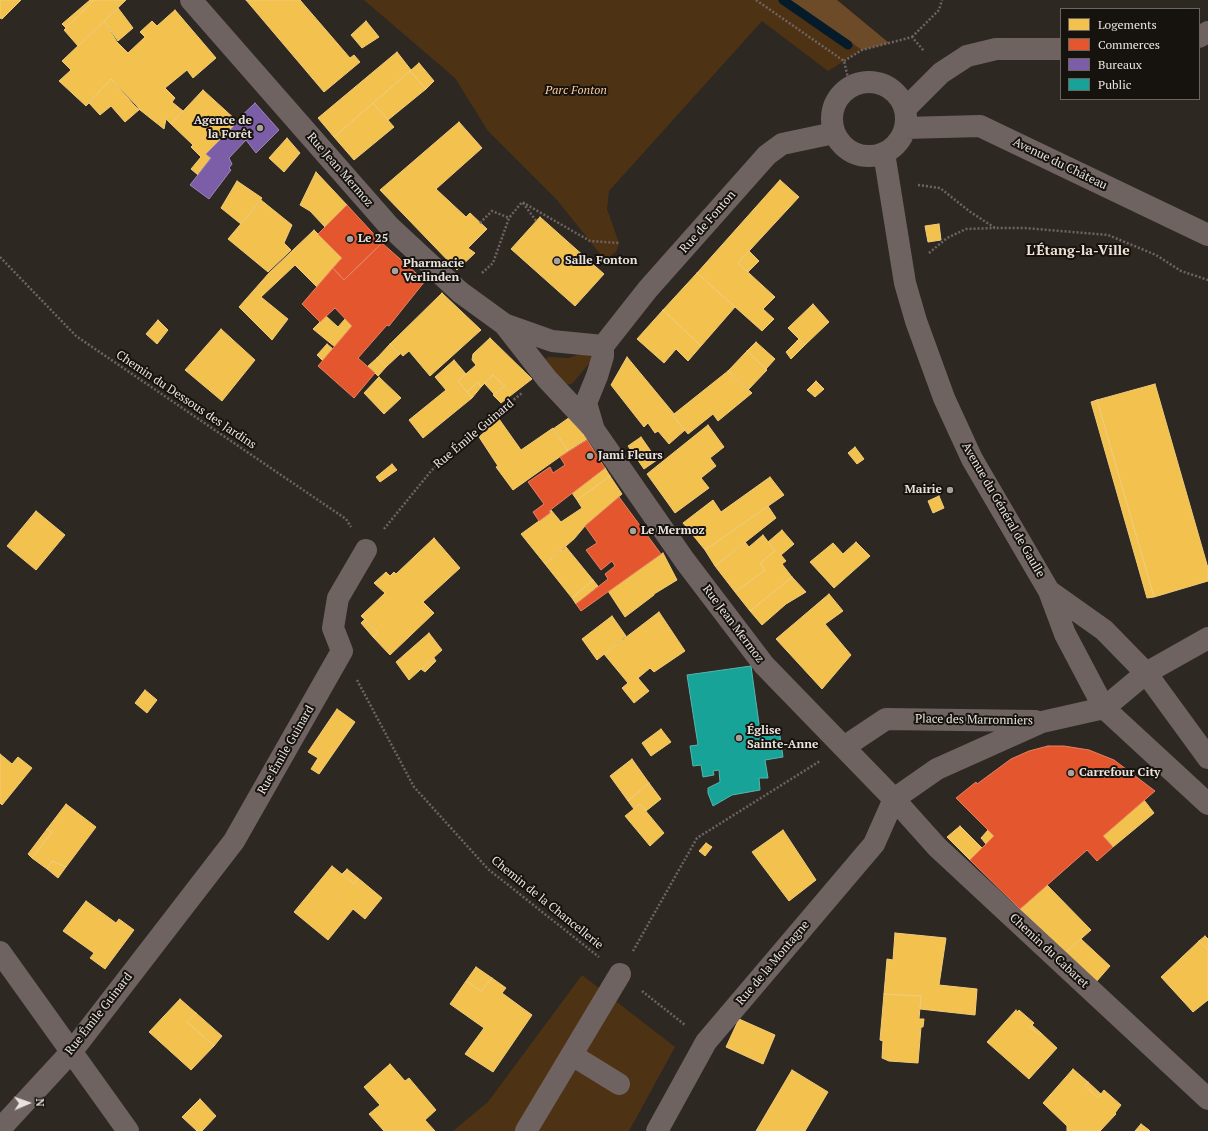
<!DOCTYPE html>
<meta charset="utf-8">
<style>
body{margin:0}
#map{position:relative;width:1208px;height:1131px;overflow:hidden;background:#2e2823;font-family:"PT Serif",serif}
canvas{display:block}
.legend{position:absolute;left:1060px;top:8px;width:140px;height:92px;box-sizing:border-box;background:#16120e;border:1px solid #6b6661;margin:0;padding:5px 7px;list-style:none;font-size:12px;color:#eae3dd}
.legend li{display:flex;align-items:center;gap:8px;height:20px}
.legend b{width:20px;border:1px solid #6b6661}
.north{position:absolute;left:8px;top:1083px;width:40px;height:40px;-webkit-text-stroke:3px #16120e;paint-order:stroke;rotate:88deg;font-size:11px;font-weight:700;line-height:16px;text-align:center;color:#eae3dd}
.north::after{content:'';display:block;margin:auto;width:14px;height:18px;background:#eae3dd;clip-path:polygon(50% 0,100% 100%,50% 72%,0 100%)}
</style>
<div id="map">
<canvas width="1208" height="1131"></canvas>
<ul class="legend">
<li><b style="height:11px;background:#f2c14e"></b>Logements</li>
<li><b style="height:11px;background:#e4572e"></b>Commerces</li>
<li><b style="height:11px;background:#7b5ea7"></b>Bureaux</li>
<li><b style="height:11px;background:#17a398"></b>Public</li>
</ul>
<div class="north">N</div>
</div>
<script>
const g = document.querySelector('canvas').getContext('2d');
g.lineJoin = 'round';
function paint(path, color) { g.fillStyle = color; g.fill(path, 'evenodd'); }
const toPath = rows => new Path2D(rows.map(r => 'M' + r).join(''));
function strokePath(path, color, width, dash) { g.strokeStyle = color; g.lineWidth = width; g.lineCap = dash ? 'butt' : 'round'; g.setLineDash(dash || []); g.stroke(path); }
function write(font, color, halo, rows, align = 'center') {
  g.font = font + ' "PT Serif",serif'; g.lineWidth = 4; g.setLineDash([]); g.textBaseline = 'middle'; g.strokeStyle = halo; g.fillStyle = color; for (const [text, x, y, turn = 0] of rows) {
    g.save(); g.translate(x, y); g.rotate((+turn || 0) * Math.PI / 180); g.textAlign = isNaN(turn) ? turn : align; if (halo) g.strokeText(text, 0, 0); g.fillText(text, 0, 0); g.restore();
  }
}
const green = toPath([
 [364,0,837,0,889,43,862,50,828,71,762,21,609,191,607,209,619,243,616,252,605,260,557,200,488,131,455,78],
 [588,351,592,360,572,384,561,384,542,362,548,357,569,358],
 [582,975,675,1047,629,1131,453,1131,488,1102]
]);
const forest = toPath([
 [790,0,837,0,889,43,862,50]
]);
const homes = toPath([
 [0,0,21,0,2,19,0,18,0,0],
 [90,0,94,0,66,28,62,24,90,0],
 [94,0,126,0,78,46,64,30,94,0],
 [246,0,300,0,350,58,354,55,360,62,324,92,246,0],
 [118,8,133,28,118,41,104,21,118,8],
 [175,10,216,58,193,78,187,70,165,88,175,98,172,102,183,111,171,124,166,119,164,129,135,106,111,79,86,106,59,81,71,70,62,61,104,21,117,42,128,53,145,37,140,32,152,21,157,26,175,10],
 [366,21,379,37,362,48,351,35,366,21],
 [397,52,411,70,334,137,318,118,397,52],
 [419,63,434,81,426,89,410,71,419,63],
 [410,71,426,89,388,120,373,103,410,71],
 [111,79,140,109,125,122,111,106,100,115,89,103,111,79],
 [203,90,237,121,233,124,235,125,206,154,211,158,198,175,191,169,201,157,191,147,193,145,171,124,203,90],
 [373,103,394,127,354,160,334,137,373,103],
 [459,122,482,148,436,189,466,217,470,213,487,229,468,248,475,253,457,270,380,190,459,122],
 [287,138,300,153,284,172,269,158,287,138],
 [316,172,347,205,325,227,310,211,300,205,316,172],
 [780,180,799,197,738,263,775,297,763,309,774,319,762,331,697,273,780,180],
 [237,181,262,198,241,224,221,208,237,181],
 [261,200,292,225,284,243,291,250,268,272,228,239,261,200],
 [540,217,604,274,575,306,511,249,540,217],
 [939,224,941,240,928,242,925,226,939,224],
 [314,230,342,258,317,287,295,265,261,297,288,319,272,340,239,307,269,273,314,230],
 [749,251,759,261,748,272,738,263,749,251],
 [697,273,735,307,701,346,663,310,697,273],
 [442,293,481,330,430,376,409,351,403,356,390,344,442,293],
 [813,304,829,322,805,345,788,328,813,304],
 [663,310,701,346,688,361,676,349,664,363,637,339,663,310],
 [326,316,338,327,345,319,352,326,335,347,313,329,326,316],
 [158,320,168,330,157,344,146,334,158,320],
 [221,329,255,360,222,401,185,370,221,329],
 [490,338,532,379,501,403,493,395,505,386,493,375,481,387,478,382,467,392,458,381,476,365,472,360,473,354,490,338],
 [799,339,805,345,803,347,797,341,799,339],
 [797,341,803,347,791,359,786,352,797,341],
 [756,342,775,359,766,369,747,351,756,342],
 [327,344,333,349,323,361,317,355,327,344],
 [390,344,400,354,386,367,377,358,390,344],
 [747,351,767,370,748,390,728,371,747,351],
 [627,357,675,415,674,417,685,430,669,444,658,431,655,433,648,423,644,427,611,385,627,357],
 [377,358,386,367,378,376,368,366,377,358],
 [454,360,466,374,458,381,472,398,423,438,409,420,446,390,435,377,454,360],
 [728,371,752,393,718,421,713,414,688,434,674,417,674,414,728,371],
 [493,375,505,386,494,394,485,384,493,375],
 [379,377,401,398,384,414,364,393,379,377],
 [816,381,824,389,815,397,807,390,816,381],
 [478,382,481,387,472,398,467,392,478,382],
 [1155,384,1208,568,1208,581,1154,597,1097,400,1155,384],
 [1097,400,1154,597,1147,598,1091,402,1097,400],
 [570,417,587,439,568,451,553,429,570,417],
 [499,419,521,450,553,428,568,451,513,490,496,467,498,466,479,437,499,419],
 [708,425,724,447,710,458,716,466,701,478,709,488,675,513,647,474,708,425],
 [641,437,657,460,644,469,628,446,641,437],
 [855,447,864,459,857,464,848,453,855,447],
 [392,464,397,470,380,482,376,477,392,464],
 [605,468,610,476,577,500,572,493,605,468],
 [610,476,622,494,585,526,574,539,545,564,521,534,550,513,551,510,561,522,582,508,577,500,610,476],
 [770,477,784,495,705,550,683,523,713,500,721,512,770,477],
 [939,496,944,508,933,513,928,501,939,496],
 [768,506,776,518,715,566,705,550,768,506],
 [36,511,65,535,36,570,7,546,36,511],
 [782,530,794,544,781,555,786,561,782,564,792,577,750,611,735,592,765,570,760,563,775,551,768,542,782,530],
 [763,535,775,551,760,563,765,570,735,592,715,566,745,542,749,547,763,535],
 [434,538,460,568,423,602,434,613,390,655,373,637,378,633,361,616,385,593,374,583,386,572,390,576,394,572,396,574,434,538],
 [856,542,870,556,834,588,810,562,833,543,843,554,856,542],
 [566,547,593,580,572,598,545,564,566,547],
 [663,553,677,580,654,594,654,595,625,617,608,591,663,553],
 [792,577,806,592,786,604,762,625,750,611,792,577],
 [593,580,598,586,576,604,572,598,593,580],
 [829,594,843,611,825,624,851,655,822,689,776,639,829,594],
 [659,612,685,651,654,672,650,668,638,678,649,691,634,703,622,688,628,683,604,654,659,612],
 [612,616,626,636,597,660,582,639,612,616],
 [365,619,378,633,373,637,361,623,365,619],
 [429,633,442,650,409,680,396,662,429,633],
 [434,658,436,661,425,672,421,669,434,658],
 [145,690,157,700,147,713,135,703,145,690],
 [337,709,355,722,319,774,311,769,318,758,308,752,337,709],
 [661,729,671,742,651,756,642,743,661,729],
 [0,754,12,764,18,757,32,768,2,805,0,803,0,754],
 [632,759,649,783,628,801,610,776,632,759],
 [649,783,661,799,646,811,640,804,634,809,628,801,649,783],
 [1144,800,1154,813,1113,847,1103,836,1144,800],
 [66,804,96,827,66,867,52,861,47,869,32,858,52,832,47,829,66,804],
 [640,804,664,833,650,846,625,816,640,804],
 [960,826,982,848,970,860,947,837,960,826],
 [47,829,52,832,32,858,28,854,47,829],
 [783,830,816,880,789,901,752,852,783,830],
 [988,830,994,836,986,844,981,838,988,830],
 [706,843,712,847,705,856,699,851,706,843],
 [52,861,66,867,58,878,47,869,52,861],
 [332,866,354,884,358,878,382,898,365,919,353,909,328,940,294,912,332,866],
 [347,869,358,878,354,884,342,874,347,869],
 [1047,885,1091,930,1065,953,1020,909,1047,885],
 [86,901,116,923,119,919,134,930,105,969,90,958,94,953,63,931,86,901],
 [895,933,946,938,939,985,977,989,975,1015,920,1009,921,996,884,994,887,959,893,960,895,933],
 [1205,936,1208,939,1208,950,1199,941,1205,936],
 [1081,939,1110,966,1096,982,1065,953,1081,939],
 [1199,941,1208,950,1208,1000,1193,1012,1161,977,1199,941],
 [476,967,492,978,481,991,466,981,476,967],
 [492,978,506,988,502,993,532,1015,493,1072,465,1054,484,1028,450,1004,466,981,481,991,492,978],
 [884,994,921,996,919,1019,924,1019,923,1027,921,1027,918,1063,889,1061,882,1058,883,1041,880,1040,884,994],
 [180,999,196,1013,187,1022,214,1046,191,1070,149,1032,180,999],
 [1016,1010,1017,1012,1019,1010,1034,1023,1030,1027,1039,1035,1041,1033,1057,1048,1029,1079,987,1042,1016,1010],
 [196,1013,222,1036,214,1046,187,1022,196,1013],
 [739,1019,775,1035,763,1064,726,1047,739,1019],
 [1032,1025,1041,1033,1039,1035,1030,1027,1032,1025],
 [390,1064,405,1081,409,1078,436,1110,425,1120,435,1131,384,1131,369,1114,380,1105,364,1087,390,1064],
 [1073,1069,1088,1082,1085,1086,1098,1098,1104,1090,1121,1105,1115,1113,1116,1114,1100,1131,1067,1131,1067,1126,1043,1103,1073,1069],
 [792,1070,828,1092,805,1131,756,1131,792,1070],
 [1088,1082,1101,1094,1098,1098,1085,1086,1088,1082],
 [200,1099,216,1116,202,1131,197,1131,182,1117,200,1099],
 [1141,1124,1149,1130,1150,1131,1135,1131,1141,1124]
]);
const shops = toPath([
 [347,205,382,243,344,280,333,268,342,258,318,234,347,205],
 [382,243,425,281,389,326,387,325,358,358,375,373,354,398,318,366,352,326,335,308,320,322,302,304,333,268,344,280,382,243],
 [587,440,605,468,549,511,550,513,539,521,533,512,544,504,528,482,550,467,553,473,565,465,560,457,587,440],
 [619,497,661,554,581,611,576,604,608,579,605,574,615,566,612,561,601,570,586,550,597,543,585,526,619,497],
 [1048,746,1064,746,1089,750,1114,760,1155,791,1103,836,1113,847,1097,861,1087,850,1020,909,970,860,994,836,956,798,976,782,977,784,1011,759,1029,751,1048,746]
]);
const offices = toPath([
 [255,103,279,130,256,153,246,140,229,158,232,164,229,168,231,170,209,199,190,185,211,158,206,154,235,125,233,124,255,103]
]);
const public = toPath([
 [751,666,760,731,779,729,783,757,765,760,768,778,759,778,760,790,732,795,713,806,708,793,708,788,720,782,719,770,713,771,714,775,703,777,701,765,693,766,690,746,698,745,687,675,751,666]
]);
const stream = toPath([
 [783,0,848,45]
]);
const path = toPath([
 [756,0,844,61,850,86],
 [912,37,939,10,942,0],
 [844,61,862,50,912,37,924,51],
 [918,185,940,188,969,211,995,228,1025,228,1108,235,1156,255,1181,271,1208,280],
 [523,203,537,222],
 [480,223,492,211,509,218],
 [929,253,947,238,966,229,995,228],
 [0,257,76,336,346,519,351,527],
 [482,273,493,263,509,218,522,202,590,241,619,243],
 [384,529,431,471,452,450,522,393],
 [357,680,414,787,488,869,599,957],
 [633,951,697,838,820,761],
 [642,991,685,1025]
]);
const minor = toPath([
 [191,0,389,226,460,292,504,324,552,341,603,346],
 [1199,37,1208,32],
 '832 119a37 37 0 1 1 74 0a37 37 0 1 1-74 0Z',
 [905,109,941,73,967,56,996,49,1061,49],
 [905,128,980,126,1208,235],
 [884,153,905,283,916,321,944,398,972,459,1049,591,1065,634,1104,708,1208,804],
 [504,324,547,379,591,426],
 [603,346,603,356,597,376,586,403,594,430,685,561,764,665,894,799,937,847,1208,1099],
 [603,346,648,289,767,155,782,144,834,133],
 [1049,591,1104,630,1146,673,1208,758],
 [844,747,886,719,1035,721],
 [894,799,937,769,1042,722,1104,708,1146,673,1208,638],
 [0,952,128,1131],
 [572,1055,619,1084],
 [0,1129,72,1051,234,841,342,651,333,628,338,598,366,550],
 [526,1131,620,974],
 [657,1131,706,1042,874,844,894,799]
]);
const markers = [
 [260,128,4,"#a8a29c"],
 [350,239,4,"#a8a29c"],
 [557,261,4,"#a8a29c"],
 [395,271,4,"#a8a29c"],
 [590,456,4,"#a8a29c"],
 [950,490,4,"#a8a29c"],
 [633,531,4,"#a8a29c"],
 [739,738,4,"#a8a29c"],
 [1071,773,4,"#a8a29c"]
];
const parkNames = [
 ["Parc Fonton",576,91]
];
const poiNames = [
 ["Agence de",252,121,"right"],
 ["la Forêt",252,135,"right"],
 ["Le 25",358,239],
 ["Salle Fonton",565,261],
 ["Pharmacie",403,264],
 ["Verlinden",403,278],
 ["Jami Fleurs",598,456],
 ["Mairie",942,490,"right"],
 ["Le Mermoz",641,531],
 ["Église",747,731],
 ["Sainte-Anne",747,745],
 ["Carrefour City",1079,773]
];
const streetNames = [
 ["Avenue du Château",1060,164,26],
 ["Rue Jean Mermoz",340,170,49],
 ["Rue de Fonton",708,222,-49],
 ["Chemin du Dessous des Jardins",186,400,34],
 ["Rue Émile Guinard",474,434,-40],
 ["Avenue du Général de Gaulle",1003,510,60],
 ["Rue Jean Mermoz",733,624,53],
 ["Place des Marronniers",974,720,1],
 ["Rue Émile Guinard",286,750,-60],
 ["Chemin de la Chancellerie",547,903,39],
 ["Chemin du Cabaret",1049,951,43],
 ["Rue de la Montagne",773,963,-50],
 ["Rue Émile Guinard",99,1014,-52]
];
const quarterNames = [
 ["L'Étang-la-Ville",1078,251]
];
paint(green, '#4e3214');
paint(forest, '#6d4b28');
paint(homes, '#f2c14e');
strokePath(homes, '#f0cb79', 1);
paint(shops, '#e4572e');
strokePath(shops, '#e68162', 1);
paint(offices, '#7b5ea7');
strokePath(offices, '#9c86b7', 1);
paint(public, '#17a398');
strokePath(public, '#56b6ad', 1);
strokePath(stream, '#061b29', 9);
strokePath(path, '#6f6463', 2.5, [2, 2]);
strokePath(minor, '#6f6361', 22);
for (const [x, y, r, color] of markers) { const dot = new Path2D(); dot.arc(x, y, r, 0, 2 * Math.PI); g.fillStyle = color; g.fill(dot); strokePath(dot, '#16120e', 1.5); }
write('italic 12px', '#fcc99a', '#16120e', parkNames);
write('bold 12px', '#eae3dd', '#16120e', poiNames, 'left');
write('12px', '#eae3dd', '#16120e', streetNames);
write('bold 14px', '#efe1d5', '#16120e', quarterNames);
</script>
